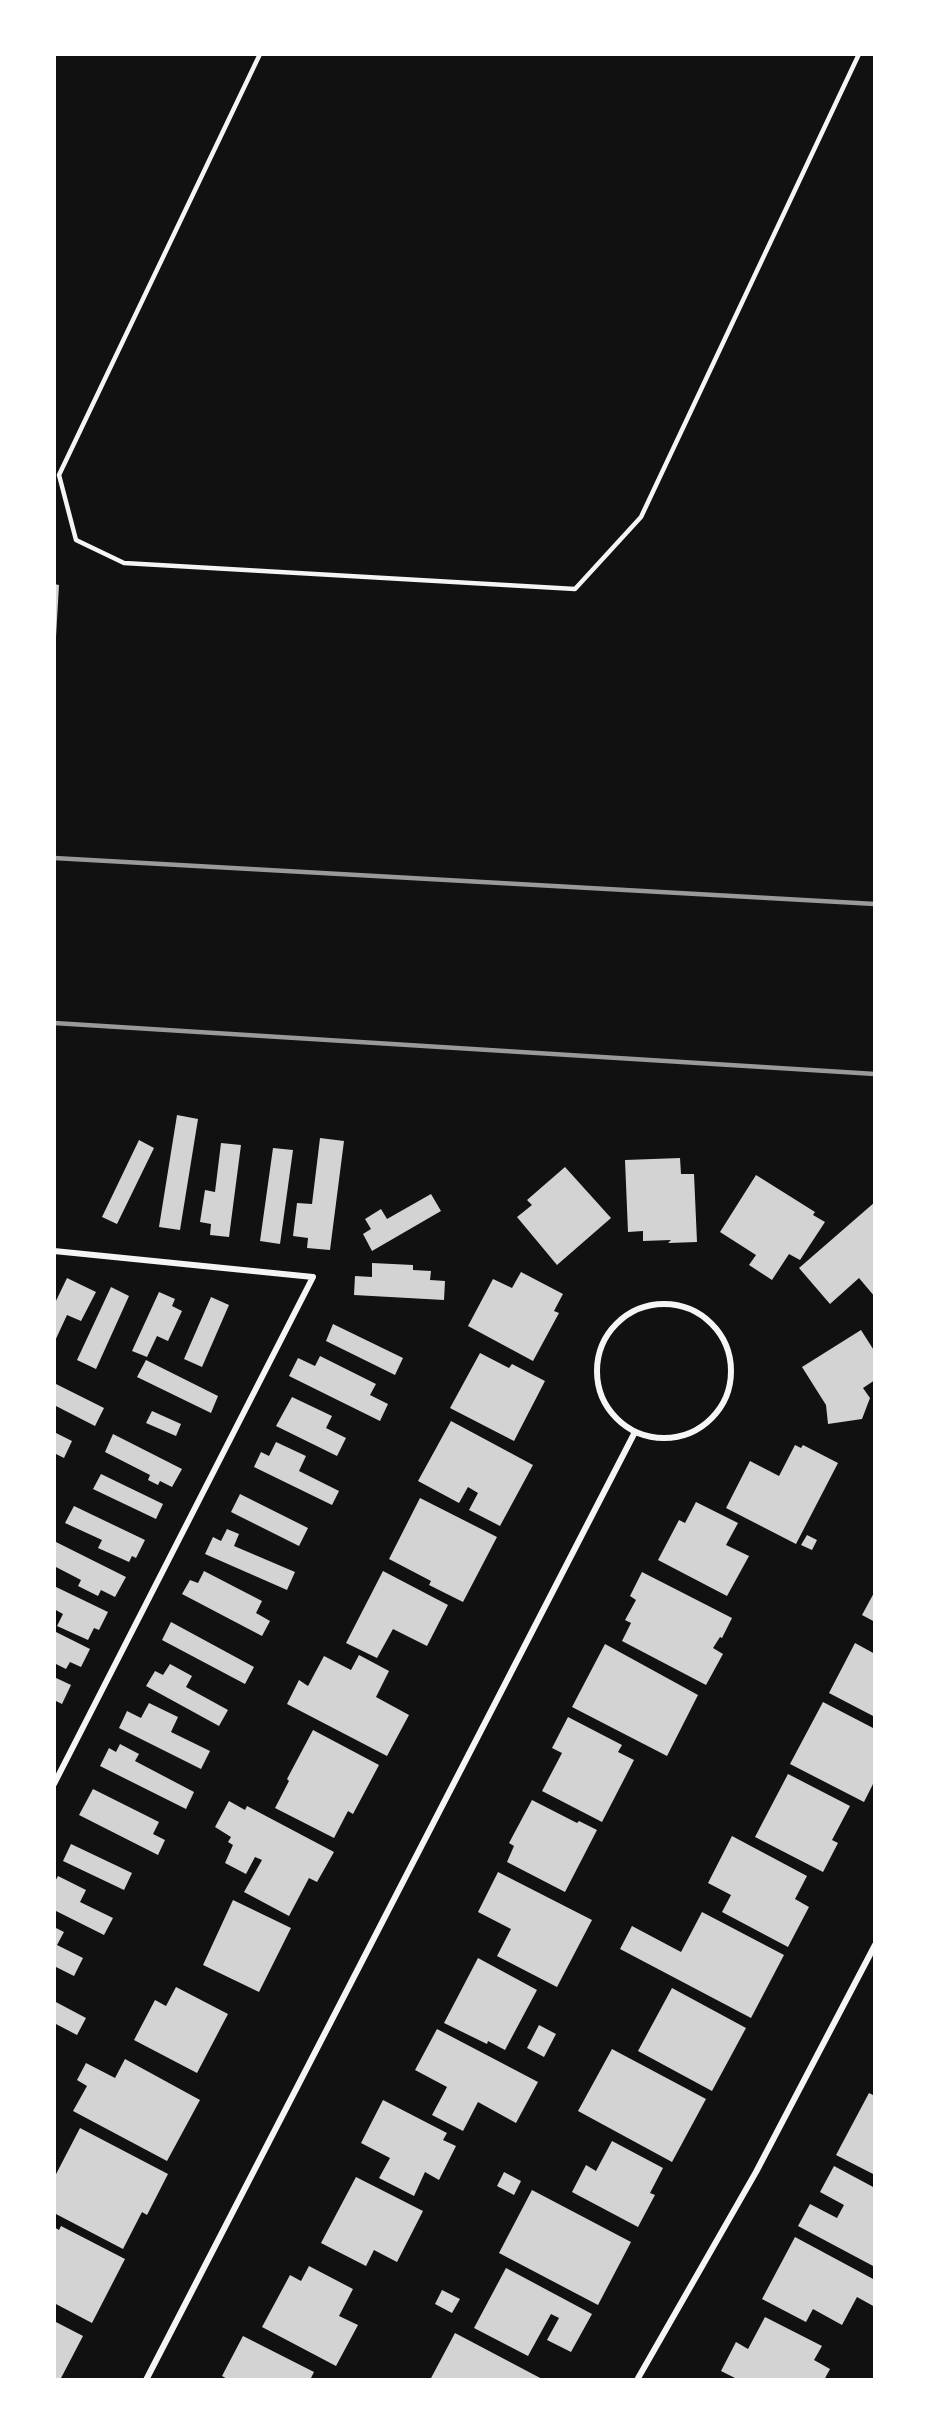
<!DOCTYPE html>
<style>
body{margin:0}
#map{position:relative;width:929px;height:2434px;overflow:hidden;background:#111;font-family:"Fira Sans Condensed",sans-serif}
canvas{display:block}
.frame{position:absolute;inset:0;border:56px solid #fff;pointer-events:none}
</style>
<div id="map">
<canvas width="929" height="2434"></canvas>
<div class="frame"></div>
</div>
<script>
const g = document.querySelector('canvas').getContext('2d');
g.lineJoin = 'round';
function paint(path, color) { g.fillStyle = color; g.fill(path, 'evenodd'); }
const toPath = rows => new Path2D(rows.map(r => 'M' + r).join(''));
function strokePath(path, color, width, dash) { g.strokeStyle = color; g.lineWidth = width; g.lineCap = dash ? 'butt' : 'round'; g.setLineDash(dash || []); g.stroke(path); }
const building = toPath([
 [54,584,59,585,56,637,54,637],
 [177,1115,198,1119,180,1230,159,1227],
 [320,1138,344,1141,330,1250,307,1248,308,1238,293,1236,297,1203,312,1204],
 [139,1140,154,1148,117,1224,102,1217],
 [221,1143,241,1145,229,1237,210,1235,211,1224,200,1222,205,1190,215,1192],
 [273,1148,293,1150,280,1244,260,1241],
 [680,1158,681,1174,694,1174,697,1242,668,1243,671,1240,643,1241,643,1231,628,1232,625,1160],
 [565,1167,611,1218,557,1265,517,1217,532,1205,527,1200],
 [756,1175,815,1212,813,1215,825,1222,800,1260,789,1254,772,1280,749,1265,756,1255,720,1232],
 [431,1194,441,1211,372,1251,363,1234,371,1229,365,1219,381,1209,387,1219],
 [875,1202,875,1297,859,1278,830,1304,799,1268],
 [372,1263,413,1265,413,1270,431,1271,430,1280,445,1281,444,1300,354,1295,355,1276,372,1277],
 [521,1272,563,1294,554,1311,559,1313,533,1361,468,1326,493,1279,512,1288],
 [67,1278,96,1292,81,1321,67,1315,54,1343,54,1305],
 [111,1287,129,1296,96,1369,77,1360],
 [159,1292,175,1299,172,1306,182,1311,168,1341,157,1336,147,1357,132,1351],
 [211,1297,229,1305,202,1367,184,1359],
 [333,1324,403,1358,395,1375,326,1341],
 [861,1330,875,1352,875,1380,863,1388,870,1398,862,1419,828,1424,826,1405,802,1367],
 [480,1353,509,1368,512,1364,545,1381,514,1441,450,1408],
 [320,1356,376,1384,370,1395,388,1404,380,1421,289,1376,298,1358,315,1366],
 [146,1360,218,1396,211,1413,137,1377],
 [54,1383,104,1408,95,1426,54,1405],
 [292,1397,332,1416,326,1428,346,1438,337,1456,276,1426],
 [152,1411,181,1424,176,1436,146,1423],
 [451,1421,533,1465,500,1526,469,1510,478,1493,468,1487,459,1503,418,1481],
 [54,1432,72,1441,64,1458,54,1453],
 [113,1434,182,1469,172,1487,160,1481,158,1485,148,1480,150,1475,105,1452],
 [276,1442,306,1456,299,1471,339,1491,332,1505,254,1467,261,1452,269,1456],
 [795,1445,801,1448,803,1445,838,1463,796,1544,726,1508,750,1461,779,1476],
 [101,1474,163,1504,156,1519,93,1489],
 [240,1494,308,1528,299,1546,231,1512],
 [420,1498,497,1537,463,1602,429,1585,431,1581,389,1559],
 [696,1502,738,1523,726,1545,749,1556,727,1596,658,1560,679,1520,685,1523],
 [74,1506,145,1540,136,1558,132,1556,129,1562,98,1548,102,1540,65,1523],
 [227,1529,239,1534,234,1546,295,1572,287,1590,205,1554,213,1537,221,1541],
 [807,1535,817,1540,812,1550,801,1545],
 [54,1541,126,1577,115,1597,101,1590,98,1596,78,1586,81,1580,54,1566],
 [204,1571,262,1601,256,1613,270,1621,262,1636,182,1594,190,1580,198,1583],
 [383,1571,448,1605,427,1646,393,1629,377,1658,346,1643],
 [642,1572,732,1618,722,1638,720,1637,713,1648,723,1654,706,1685,622,1641,631,1623,625,1620,636,1600,630,1596],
 [54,1586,108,1612,99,1630,94,1628,88,1640,57,1626,63,1614,54,1609],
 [875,1591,875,1622,862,1615],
 [171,1622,254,1667,245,1684,162,1640],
 [54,1631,90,1649,81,1667,70,1662,66,1669,54,1663],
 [855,1643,875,1654,875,1717,829,1693],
 [605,1644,698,1695,667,1756,572,1707],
 [359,1655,389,1671,376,1697,409,1715,387,1756,287,1704,299,1680,308,1686,324,1656,351,1670],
 [170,1664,192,1676,186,1687,228,1710,219,1726,146,1686,155,1671,163,1675],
 [54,1677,71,1685,62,1704,54,1700],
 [823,1702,875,1729,875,1780,864,1802,790,1764],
 [149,1703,178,1717,171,1732,210,1751,201,1769,119,1728,127,1711,141,1718],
 [568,1717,622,1745,618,1752,634,1760,602,1822,542,1791,562,1753,552,1748],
 [313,1730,379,1765,353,1814,348,1811,334,1838,275,1808,289,1781,287,1779],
 [120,1744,139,1754,135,1761,194,1792,186,1809,100,1766,109,1748,116,1752],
 [788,1774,850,1806,832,1840,838,1843,823,1872,755,1837],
 [93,1789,159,1822,153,1834,165,1840,158,1855,79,1815],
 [532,1800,577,1823,579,1821,597,1830,565,1892,507,1862,514,1846,509,1843],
 [229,1801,245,1810,247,1806,334,1852,317,1882,309,1878,289,1916,244,1892,262,1860,255,1857,246,1874,225,1863,233,1845,228,1842,231,1837,215,1827],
 [732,1836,807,1876,795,1899,809,1907,788,1947,722,1912,731,1895,708,1883],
 [71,1844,132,1873,124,1890,63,1861],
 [498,1872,592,1920,557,1987,497,1956,511,1929,478,1912],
 [58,1876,86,1890,80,1902,113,1918,104,1935,54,1910,54,1883],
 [233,1900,291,1928,259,1992,203,1965],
 [702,1912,784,1955,751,2018,620,1949,632,1926,681,1952],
 [54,1927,64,1932,57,1945,83,1958,74,1976,54,1966],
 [478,1958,537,1990,505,2050,488,2041,487,2044,444,2023],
 [176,1987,228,2014,197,2073,134,2040,155,2000,166,2006],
 [672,1988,746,2028,712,2091,638,2051],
 [54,2001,86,2018,77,2035,54,2023],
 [539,2025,556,2034,544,2057,527,2048],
 [437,2029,538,2082,516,2123,478,2102,463,2131,432,2115,447,2087,415,2070],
 [612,2049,706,2099,672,2162,578,2111],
 [125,2059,200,2100,167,2161,73,2111,87,2086,77,2080,86,2063,115,2078],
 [869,2093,875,2096,875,2175,836,2155],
 [383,2100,447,2133,443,2140,456,2146,439,2180,425,2172,414,2196,379,2178,390,2158,361,2143],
 [80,2128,168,2174,147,2215,142,2212,123,2249,54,2213,54,2178],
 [612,2141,663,2168,650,2193,655,2195,638,2227,572,2192,586,2165,596,2171],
 [834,2166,875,2188,875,2267,798,2226,810,2204,837,2218,844,2205,820,2192],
 [504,2172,521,2181,514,2195,497,2186],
 [356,2177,423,2211,397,2262,374,2250,366,2266,321,2243],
 [532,2190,631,2242,598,2305,499,2253],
 [61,2226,125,2259,92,2323,54,2303,54,2227,59,2230],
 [795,2237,875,2280,875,2307,857,2297,842,2325,813,2309,806,2322,762,2299],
 [309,2266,353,2289,339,2316,358,2325,336,2366,262,2327,290,2275,301,2281],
 [506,2268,592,2314,571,2352,547,2340,559,2318,551,2314,528,2356,474,2328],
 [442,2290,460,2299,452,2313,435,2304],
 [765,2317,822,2346,814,2360,830,2369,824,2380,739,2380,721,2371,736,2342,748,2349],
 [54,2321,83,2336,60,2380,54,2377],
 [455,2333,544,2380,430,2380],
 [243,2336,314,2372,310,2380,229,2380,222,2376]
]);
const service = toPath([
 [260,54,59,475,76,540,124,563,575,589,641,517,859,54]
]);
const minor = toPath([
 [54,1251,313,1277,54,1784],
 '597 1371a67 67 0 1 1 134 0a67 67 0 1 1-134 0Z',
 [146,2380,635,1432],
 [637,2380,756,2172,875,1945]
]);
const rail = toPath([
 [54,858,875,904],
 [54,1023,875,1074]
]);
paint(building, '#d3d3d3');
strokePath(service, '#f5f5f5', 4.5);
strokePath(minor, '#f5f5f5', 6);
strokePath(rail, '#9a9a9a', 4.5);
</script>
